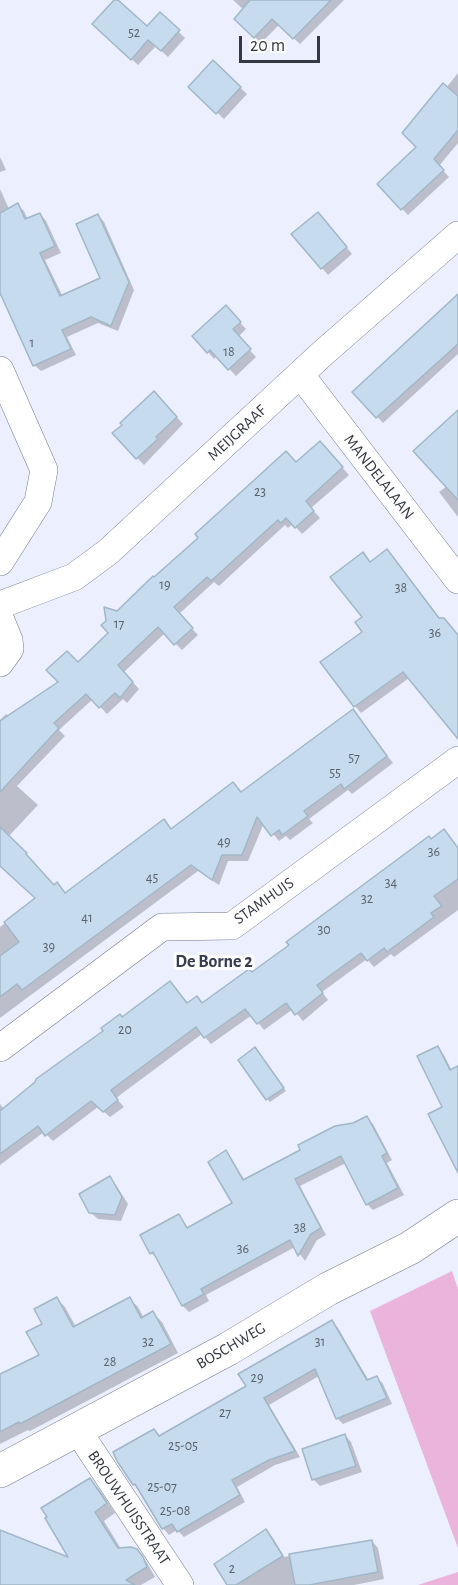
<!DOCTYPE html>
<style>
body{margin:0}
#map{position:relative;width:458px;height:1585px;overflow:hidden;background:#ebeffe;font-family:"Alegreya Sans",sans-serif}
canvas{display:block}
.scale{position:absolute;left:239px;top:36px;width:81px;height:27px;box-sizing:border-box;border:3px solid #353842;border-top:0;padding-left:8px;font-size:18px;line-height:21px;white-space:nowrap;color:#353842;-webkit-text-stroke:4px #fdfdfd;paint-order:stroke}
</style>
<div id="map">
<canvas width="458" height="1585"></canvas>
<div class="scale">20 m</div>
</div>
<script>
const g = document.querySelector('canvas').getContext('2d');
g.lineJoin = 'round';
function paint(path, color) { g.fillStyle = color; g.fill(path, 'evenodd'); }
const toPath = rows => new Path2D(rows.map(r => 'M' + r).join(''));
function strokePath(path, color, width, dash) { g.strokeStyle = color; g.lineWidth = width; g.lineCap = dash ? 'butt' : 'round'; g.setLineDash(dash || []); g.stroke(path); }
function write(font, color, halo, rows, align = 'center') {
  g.font = font + ' "Alegreya Sans",sans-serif'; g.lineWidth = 6; g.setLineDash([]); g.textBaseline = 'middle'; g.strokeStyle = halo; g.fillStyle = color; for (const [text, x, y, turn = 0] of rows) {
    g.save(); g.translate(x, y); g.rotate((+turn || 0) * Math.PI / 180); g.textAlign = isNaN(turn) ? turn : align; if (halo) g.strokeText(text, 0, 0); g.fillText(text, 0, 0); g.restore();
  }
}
const green = toPath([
 [452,1271,458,1289,458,1548,370,1311],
 [458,1572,458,1585,418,1585]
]);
const shadow = toPath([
 [233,0,344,0,300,44,279,25,261,43,236,19,244,10],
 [160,14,185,38,168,57,156,46,138,65,101,30,147,28],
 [213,62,247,94,224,119,190,87],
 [458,73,458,143,439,166,449,177,408,215,379,184,418,147,446,88],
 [0,157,6,170,0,172],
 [0,189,9,209,18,205,24,211,28,220,40,214,46,221,61,253,45,260,63,297,102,279,98,215,104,222,134,290,118,331,98,323,67,337,76,355,41,371,34,365,0,289],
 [324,220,352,254,328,275,322,268],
 [458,297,458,354,383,423,354,392],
 [232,314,246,329,238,337,256,357,236,376,217,356,214,359,208,352],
 [161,399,183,424,144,465,114,434],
 [458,412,458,517,439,492,447,486],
 [326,449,349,475,311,508,320,518,302,534,293,524,288,528,285,525,219,586,214,582,179,614,198,635,182,650,165,633,124,672,139,689,127,703,123,699,107,714,93,699,59,730,65,736,17,786,38,805,8,837,32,860,31,861,54,886,66,894,164,821,172,830,242,793,353,711,393,763,352,794,348,790,309,819,313,823,290,840,286,836,279,841,264,823,248,861,228,861,219,885,198,871,0,1018,0,927,37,899,0,865,0,720,6,714,9,717,60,683,110,633,118,612,154,579,296,464],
 [387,551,440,620,444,619,458,636,458,737,409,678,361,713,355,706,364,632,369,560,371,563],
 [431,840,458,848,458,910,394,957,391,954,374,967,367,959,322,992,328,1000,303,1021,293,1009,264,1030,252,1015,211,1044,202,1034,116,1098,124,1107,110,1117,98,1107,53,1141,44,1132,0,1165,0,1104,4,1109,170,983,188,1005,197,998,203,1004,252,974],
 [437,1048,444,1055,452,1071,458,1068,458,1165,444,1107],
 [258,1052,286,1091,270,1102,267,1099],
 [367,1118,373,1124,392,1160,387,1163,404,1195,373,1210,367,1204,346,1163,300,1186,326,1235,317,1240,305,1261,295,1247,206,1295,209,1301,189,1312,183,1306,158,1259,151,1253,179,1216,189,1229,234,1203,225,1152,232,1159,245,1181],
 [110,1178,116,1185,128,1204,121,1221,98,1219,90,1212],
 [57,1299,65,1307,76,1327,130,1299,138,1307,144,1318,153,1313,162,1322,178,1353,30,1431,28,1430,0,1444,0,1376,41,1356],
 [331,1321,338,1328,369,1381,377,1377,383,1384,392,1404,343,1424,337,1418,319,1376,269,1405,300,1457,275,1465,237,1487,245,1502,184,1537,177,1530,169,1535,163,1528,140,1491,118,1460,154,1431,160,1437,248,1386],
 [345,1435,351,1442,362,1472,320,1486,313,1479],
 [90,1480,99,1489,115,1513,104,1521,121,1549,136,1551,146,1561,155,1577,141,1585,0,1585,0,1536,71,1560],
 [266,1531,273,1538,284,1557,372,1541,378,1548,384,1579,354,1585,230,1585]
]);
const building = toPath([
 [114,0,118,0,147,26,160,12,180,30,161,51,148,40,131,60,92,24,114,0],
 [250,0,331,0,293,39,272,19,254,38,234,19,250,0],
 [213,60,241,87,216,114,188,87,213,60],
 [443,83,458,96,458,130,434,159,444,170,401,210,377,184,416,147,402,133,443,83],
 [18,203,25,219,40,213,55,246,40,253,60,296,100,278,76,224,98,214,129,282,111,326,91,317,62,330,71,349,33,366,0,293,0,213,18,203],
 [318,212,347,247,321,269,291,234,318,212],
 [458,294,458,344,376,418,352,392,458,294],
 [226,305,241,322,233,329,251,349,228,370,210,350,207,353,192,336,226,305],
 [154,391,177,417,156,437,158,439,136,459,112,433,122,425,120,423,154,391],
 [458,410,458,500,413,451,458,410],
 [320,441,343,467,306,501,314,511,295,528,286,518,281,523,278,520,211,581,207,577,174,607,193,628,174,645,158,627,118,665,133,682,120,698,115,693,99,708,86,694,54,723,59,728,0,792,0,721,58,682,46,670,67,651,78,662,108,633,101,625,106,621,104,607,117,611,153,576,154,577,198,538,195,534,286,451,296,462,320,441],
 [387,549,436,614,439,618,444,618,458,635,458,739,403,672,354,707,320,662,362,632,355,622,362,617,330,577,363,552,370,562,387,549],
 [353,709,387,756,344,789,341,784,304,811,308,816,282,835,279,830,271,836,257,817,242,855,222,855,212,880,191,865,22,990,17,984,0,997,0,956,19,942,4,922,35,898,0,866,0,827,27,853,26,854,54,885,57,882,65,893,164,819,171,829,233,782,241,792,353,709],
 [444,829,458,848,458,879,434,896,442,906,431,913,434,917,387,952,384,948,367,961,361,953,317,985,323,993,295,1015,286,1003,257,1024,245,1009,204,1038,196,1027,111,1090,118,1100,103,1112,91,1101,45,1136,38,1126,0,1154,0,1111,35,1082,36,1079,103,1031,101,1028,120,1014,122,1017,170,981,187,1003,197,996,202,1003,249,969,252,972,289,945,286,942,317,919,429,836,431,839,444,829],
 [438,1046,450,1070,458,1066,458,1173,428,1114,442,1107,417,1056,438,1046],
 [255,1047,284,1088,266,1100,238,1060,255,1047],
 [367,1116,387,1153,382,1156,398,1188,366,1205,341,1156,295,1179,321,1228,311,1234,298,1256,290,1240,201,1289,204,1294,182,1306,153,1252,150,1254,140,1235,179,1214,187,1228,232,1203,208,1162,226,1150,243,1180,300,1150,298,1145,335,1126,353,1123,367,1116],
 [110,1176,122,1197,115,1215,89,1213,79,1194,110,1176],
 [57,1297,73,1327,130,1297,141,1318,153,1311,171,1344,20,1424,19,1422,0,1432,0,1374,39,1355,26,1332,42,1324,34,1309,57,1297],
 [332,1320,367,1380,377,1376,387,1398,336,1419,315,1369,264,1398,295,1451,269,1460,232,1480,240,1495,177,1532,172,1524,162,1529,135,1484,133,1485,117,1461,113,1452,154,1429,159,1436,246,1386,238,1374,332,1320],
 [345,1434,356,1466,312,1480,302,1449,345,1434],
 [90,1478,107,1503,95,1512,118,1548,131,1547,137,1549,143,1557,147,1567,126,1580,135,1585,0,1585,0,1530,68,1557,45,1518,47,1517,41,1508,90,1478],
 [266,1529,283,1556,236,1585,227,1585,214,1564,266,1529],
 [372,1540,378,1572,309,1585,295,1585,289,1554,372,1540]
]);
const minor = toPath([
 [0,370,44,470,38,502,0,562],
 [300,374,458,580],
 [0,605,74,577,108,552,323,353,458,235],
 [0,618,9,640,10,649,0,663],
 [0,1048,162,927,232,926,458,760],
 [78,1431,180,1585]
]);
const tertiary = toPath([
 [0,1471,228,1349,328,1289,410,1248,458,1216]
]);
const numberNames = [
 ["52",134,33],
 ["1",32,343],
 ["18",229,352],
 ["23",260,492],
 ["19",165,585],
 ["38",401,588],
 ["17",119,624],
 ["36",435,633],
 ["57",354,758],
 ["55",335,773],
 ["49",224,842],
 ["36",434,852],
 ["45",152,878],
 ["34",391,883],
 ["32",367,899],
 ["41",87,918],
 ["30",324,930],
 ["39",49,947],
 ["20",125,1030],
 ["38",300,1228],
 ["36",243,1249],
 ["32",148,1342],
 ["31",320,1342],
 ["28",110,1362],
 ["29",257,1378],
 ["27",225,1413],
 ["25-05",183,1446],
 ["25-07",162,1487],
 ["25-08",175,1511],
 ["2",232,1569]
];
const streetNames = [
 ["MEIJGRAAF",237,433,-43],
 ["MANDELALAAN",379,477,52],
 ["STAMHUIS",264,901,-35],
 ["BOSCHWEG",231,1346,-30],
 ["BROUWHUISSTRAAT",129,1508,56]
];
const neighbourhoodNames = [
 ["De Borne 2",214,962]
];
paint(green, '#ebb4dc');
paint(shadow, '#0003');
paint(building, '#c6dcee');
strokePath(building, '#a1b7c8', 1.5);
strokePath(minor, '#747a8f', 28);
strokePath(tertiary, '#747a8f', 34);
strokePath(minor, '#fff', 27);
strokePath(tertiary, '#fff', 33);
write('14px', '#59616d', null, numberNames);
write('16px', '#353842', '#fdfdfd', streetNames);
write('bold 18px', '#373c4f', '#fdfdfd', neighbourhoodNames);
</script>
